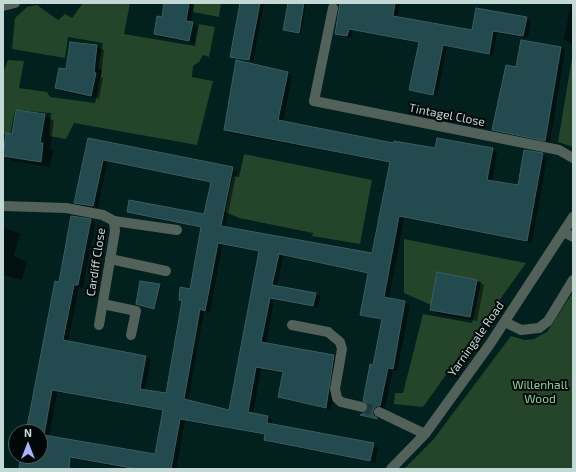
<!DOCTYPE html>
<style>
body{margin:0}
#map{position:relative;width:576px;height:472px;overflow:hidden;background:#02201d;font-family:"Exo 2",sans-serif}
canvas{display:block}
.frame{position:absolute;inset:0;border:4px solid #c4d9d6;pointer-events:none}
.north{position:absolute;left:8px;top:424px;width:40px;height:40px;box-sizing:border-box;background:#000807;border:1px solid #4e5c5a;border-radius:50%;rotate:0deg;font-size:11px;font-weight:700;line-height:16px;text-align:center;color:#c4d9d6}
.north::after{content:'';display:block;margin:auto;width:14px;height:18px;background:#a7b1fc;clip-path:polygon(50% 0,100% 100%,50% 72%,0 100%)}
</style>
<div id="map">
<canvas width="576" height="472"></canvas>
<div class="frame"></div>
<div class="north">N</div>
</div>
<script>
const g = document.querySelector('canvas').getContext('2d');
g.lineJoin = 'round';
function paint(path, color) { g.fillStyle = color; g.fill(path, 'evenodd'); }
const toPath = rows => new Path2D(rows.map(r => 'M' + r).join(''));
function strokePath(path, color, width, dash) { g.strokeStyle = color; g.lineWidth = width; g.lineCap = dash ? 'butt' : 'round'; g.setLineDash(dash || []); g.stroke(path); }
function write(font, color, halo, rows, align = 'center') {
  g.font = font + ' "Exo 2",sans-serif'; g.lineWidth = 4; g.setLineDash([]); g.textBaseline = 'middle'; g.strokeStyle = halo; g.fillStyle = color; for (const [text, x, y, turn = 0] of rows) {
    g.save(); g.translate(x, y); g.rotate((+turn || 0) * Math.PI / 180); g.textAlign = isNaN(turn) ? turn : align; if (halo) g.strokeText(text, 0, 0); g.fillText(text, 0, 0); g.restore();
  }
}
const green = toPath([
 [83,3,130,3,124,34,195,46,199,24,215,27,209,57,203,55,199,62,193,66,192,77,213,81,197,145,74,123,66,139,49,136,51,113,15,110,10,135,6,133,3,135,3,73,8,60,24,61,19,88,47,92,50,97,95,103,102,70,98,68,103,43,68,37,65,58,12,49,15,18,27,7,37,5,58,20,65,14,72,18],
 [194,3,221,3,219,17,193,12],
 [573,52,573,147,558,142],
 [244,154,372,180,360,244,312,236,313,233,239,218,225,212,233,176,239,177],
 [404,239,526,263,423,407,394,404,395,393,403,393,423,314,472,323,481,282,438,272,431,305,404,293],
 [573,292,573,469,404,469,433,440,511,336,525,340,534,339,547,332]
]);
const shadow = toPath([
 [165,3,194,3,191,23,197,26,194,43,160,37,155,34,163,18],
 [241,3,264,3,253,62,231,56],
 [289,3,306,3,301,34,284,30],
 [341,3,400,3,397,18,472,32,527,18,531,21,528,38,497,33,493,55,447,47,437,96,410,89,419,43,353,30,351,38,340,36,336,33],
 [571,3,573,4,573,45,564,40],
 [97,46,104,50,101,77,103,78,99,99,63,92,56,88,67,70],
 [561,48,565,50,550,142,497,132,493,129,517,68],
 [288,73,292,76,283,122,394,144,436,149,492,149,497,152,492,182,519,186,543,154,547,157,532,243,404,218,389,299,410,305,397,371,393,370,385,408,381,409,377,412,379,420,362,415,367,412,369,408,374,366,383,320,362,314,369,274,283,256,277,287,315,294,320,296,318,308,274,300,266,343,334,356,339,359,331,410,283,399,279,397,284,374,261,369,253,414,268,417,272,420,272,425,373,444,378,447,375,463,269,442,265,439,266,435,185,421,176,469,130,469,47,454,44,469,20,469,22,456,40,456,40,432,27,432,60,283,90,220,95,223,83,288,79,287,68,342,146,357,151,359,145,390,167,394,183,301,180,300,190,290,202,228,132,214,128,212,205,215,212,183,107,162,98,208,80,205,75,202,89,139,233,168,237,171,225,228,373,255,391,163,229,133,225,130],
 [222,245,260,252,229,411,188,401,204,311,210,313],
 [57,392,164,411,156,455,49,437],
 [44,115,54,121,50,148,53,150,50,167,13,161,4,156,13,135],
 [3,227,20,234,14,256,27,262,22,280,3,275],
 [476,281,484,285,477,321,439,314,431,309],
 [159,285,161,286,156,310,137,304]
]);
const building = toPath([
 [164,3,189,3,186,21,193,22,189,41,154,34,157,16,162,17,164,3],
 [240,3,260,3,249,60,230,57,240,3],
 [288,3,304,3,299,33,283,30,288,3],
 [340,3,395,3,393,16,472,30,476,8,527,17,523,36,493,31,489,54,443,45,433,95,409,90,419,42,349,29,347,36,335,34,340,3],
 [521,40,561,47,545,141,492,130,506,65,516,67,521,40],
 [70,42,97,45,94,72,96,73,91,96,55,88,59,68,66,69,70,42],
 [236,60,288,72,278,120,393,143,394,141,435,148,437,138,493,148,487,180,518,185,524,150,543,153,527,241,399,216,384,297,405,301,393,369,388,368,380,406,376,406,373,410,373,415,378,419,360,415,366,412,368,408,367,403,363,401,370,364,373,365,382,319,360,315,368,273,279,254,272,285,316,293,313,306,270,298,261,342,334,355,326,408,278,397,283,372,256,367,248,412,268,416,267,423,374,443,370,461,264,440,265,434,180,419,171,469,137,469,70,457,69,469,19,469,21,456,40,456,40,432,26,432,55,281,59,282,71,216,91,219,78,285,74,285,63,340,146,356,140,389,166,393,182,301,179,300,180,287,190,289,201,227,127,212,129,200,204,214,211,182,103,160,93,206,74,203,88,138,233,167,221,226,372,253,390,162,224,130,236,60],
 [218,243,259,251,229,410,184,399,200,309,205,311,218,243],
 [52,390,163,410,155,454,44,435,52,390],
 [16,110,45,114,40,143,43,143,41,162,3,156,6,133,12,134,16,110],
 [437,272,477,280,470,317,430,310,437,272],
 [140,281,160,284,154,309,136,304,140,281]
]);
const minorTunnel = toPath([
 [362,407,379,412]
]);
const service = toPath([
 [314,101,333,8],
 [114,221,177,230],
 [564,232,573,237],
 [110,259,166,271],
 [103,304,136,311,131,335],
 [505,322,521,330,539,328,548,321,573,280],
 [292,325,328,332]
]);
const minor = toPath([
 [3,6,15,3],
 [314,101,559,150,573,158],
 [3,206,66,208,103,215,114,221,115,231,99,325],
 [328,332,340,342,342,349,335,389,337,398,341,402,362,407],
 [379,412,425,434],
 [391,469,425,434,490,344,573,217]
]);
const streetNames = [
 ["Tintagel Close",447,115,11],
 ["Cardiff Close",96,262,-81],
 ["Yarningale Road",476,339,-55]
];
const parkNames = [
 ["Willenhall",540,385],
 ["Wood",540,399]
];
paint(green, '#24452a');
paint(shadow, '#0007');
paint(building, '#234b4f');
strokePath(building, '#375f63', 1);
strokePath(minorTunnel, '#1f3c39', 10, [10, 5]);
strokePath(service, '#53615b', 10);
strokePath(minor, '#53615b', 10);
write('12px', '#c4d9d6', '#000807', streetNames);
write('12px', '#8ad295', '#000807', parkNames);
</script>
